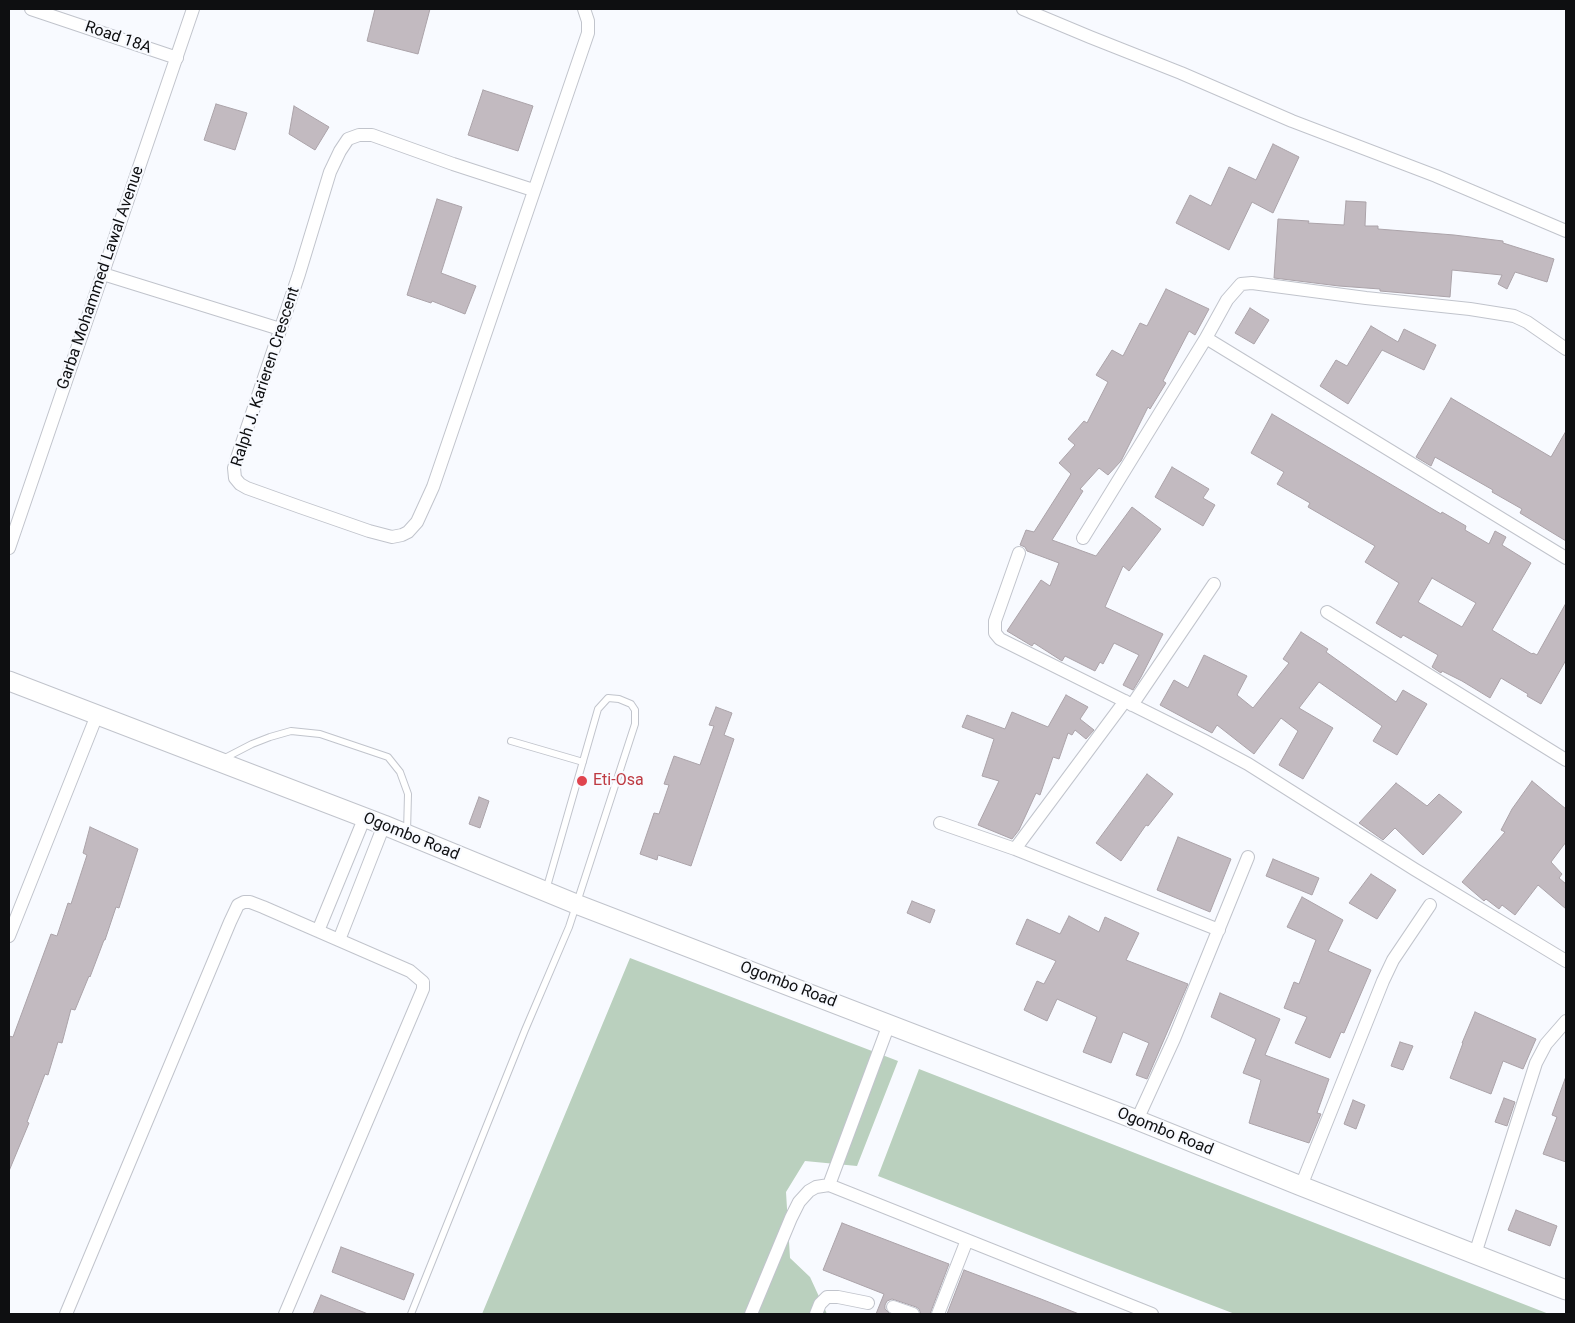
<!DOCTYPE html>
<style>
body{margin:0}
#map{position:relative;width:1575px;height:1323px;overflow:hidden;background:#f8faff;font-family:Roboto,sans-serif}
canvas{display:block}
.frame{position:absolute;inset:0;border:10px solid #0e0f11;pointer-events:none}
</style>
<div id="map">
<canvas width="1575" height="1323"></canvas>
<div class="frame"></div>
</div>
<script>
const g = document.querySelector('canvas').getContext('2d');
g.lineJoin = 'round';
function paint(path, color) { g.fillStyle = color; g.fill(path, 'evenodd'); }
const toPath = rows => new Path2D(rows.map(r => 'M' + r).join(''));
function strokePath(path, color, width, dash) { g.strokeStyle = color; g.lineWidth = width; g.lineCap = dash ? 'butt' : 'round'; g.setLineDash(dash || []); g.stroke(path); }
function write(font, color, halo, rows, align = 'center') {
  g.font = font + ' Roboto,sans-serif'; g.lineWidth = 4.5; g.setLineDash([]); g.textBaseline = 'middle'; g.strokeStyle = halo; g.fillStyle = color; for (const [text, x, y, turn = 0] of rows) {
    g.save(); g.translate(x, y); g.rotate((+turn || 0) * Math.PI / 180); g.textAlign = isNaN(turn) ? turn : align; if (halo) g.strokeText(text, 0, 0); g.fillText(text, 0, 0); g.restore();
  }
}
const green = toPath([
 [630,958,898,1061,857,1166,805,1161,786,1192,790,1258,810,1277,827,1314,482,1314],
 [919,1069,1549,1314,1235,1314,1075,1253,878,1176]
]);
const building = toPath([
 [375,9,430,9,418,54,367,41,375,9],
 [483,90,533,106,518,151,468,135,483,90],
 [216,104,247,113,235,150,204,140,216,104],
 [294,106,329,127,315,150,289,134,294,106],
 [1273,144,1299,157,1273,213,1252,202,1229,250,1176,223,1190,195,1211,206,1229,167,1256,180,1273,144],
 [437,199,462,207,441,273,476,286,465,314,432,301,431,303,407,295,437,199],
 [1346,201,1366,202,1365,226,1378,226,1378,229,1454,235,1503,241,1503,243,1554,259,1547,282,1515,272,1507,289,1498,284,1502,275,1452,270,1450,297,1380,291,1380,289,1339,286,1274,278,1278,219,1309,221,1308,223,1344,225,1346,201],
 [1166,289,1209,309,1195,335,1189,331,1163,381,1166,383,1150,409,1148,407,1121,461,1108,475,1099,468,1080,489,1083,491,1052,540,1096,556,1132,507,1161,529,1129,571,1123,566,1105,607,1163,634,1141,677,1133,690,1123,685,1139,655,1114,643,1103,664,1100,662,1095,671,1065,656,1062,661,1034,643,1032,646,1007,631,1041,580,1050,586,1059,563,1027,551,1025,547,1020,545,1026,530,1034,532,1071,474,1059,463,1075,445,1068,439,1084,421,1087,423,1108,382,1096,375,1112,350,1123,356,1140,323,1147,326,1166,289],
 [1250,308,1269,320,1254,344,1235,333,1250,308],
 [1371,326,1398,342,1404,329,1436,345,1424,370,1382,350,1348,404,1320,386,1336,360,1347,366,1371,326],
 [1451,398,1551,457,1566,431,1566,541,1520,513,1522,509,1492,492,1493,490,1435,457,1431,466,1416,457,1451,398],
 [1272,414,1441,514,1442,512,1466,526,1465,530,1489,544,1495,531,1506,537,1502,545,1531,563,1492,630,1532,654,1533,653,1537,655,1566,603,1566,660,1541,704,1527,696,1528,694,1501,678,1490,698,1462,681,1442,671,1441,673,1432,667,1438,655,1403,635,1401,638,1376,623,1399,583,1365,562,1375,546,1308,507,1310,503,1277,484,1284,472,1251,453,1272,414],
 [1432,578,1476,603,1462,627,1418,602,1432,578],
 [1172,467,1209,489,1203,498,1215,505,1203,526,1155,497,1172,467],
 [1301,632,1328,649,1326,652,1396,702,1403,690,1427,704,1397,755,1373,741,1382,726,1319,682,1299,708,1333,728,1303,779,1279,765,1298,731,1281,718,1254,754,1217,725,1212,733,1160,705,1174,680,1188,688,1204,655,1247,676,1237,695,1253,708,1289,663,1283,659,1301,632],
 [1066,695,1088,707,1080,719,1094,730,1086,739,1075,730,1072,735,1068,733,1059,759,1053,757,1040,795,1036,793,1019,830,1012,839,978,825,999,781,982,776,994,739,962,727,967,715,1005,729,1012,712,1048,727,1066,695],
 [716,707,732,713,724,735,734,739,691,866,658,855,657,860,640,854,654,813,659,814,669,785,664,784,674,756,700,765,714,726,709,725,716,707],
 [1147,774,1173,794,1148,826,1146,825,1121,861,1096,843,1147,774],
 [1532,781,1566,809,1566,842,1551,862,1562,874,1559,878,1566,884,1566,909,1538,885,1515,915,1502,905,1499,909,1486,899,1484,901,1462,882,1505,832,1501,830,1512,809,1532,781],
 [1396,783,1427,806,1439,794,1462,812,1423,855,1395,828,1383,840,1359,823,1396,783],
 [479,797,489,801,480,828,469,824,479,797],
 [90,827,138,849,119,908,116,907,105,940,104,940,90,977,89,976,75,1010,71,1009,62,1043,58,1042,48,1075,45,1074,27,1122,29,1123,9,1171,9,1036,13,1037,51,934,57,936,68,903,71,904,87,855,83,853,90,827],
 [1178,837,1231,859,1210,912,1157,890,1178,837],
 [1273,859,1319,878,1312,895,1266,876,1273,859],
 [1371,874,1396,890,1377,919,1349,903,1371,874],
 [1302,897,1343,920,1328,951,1371,970,1344,1033,1341,1032,1330,1058,1295,1043,1307,1017,1284,1008,1294,982,1299,984,1316,940,1287,927,1302,897],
 [912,901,935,910,930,923,907,913,912,901],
 [1069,916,1099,932,1105,917,1139,933,1126,960,1188,984,1147,1079,1136,1075,1149,1043,1123,1032,1111,1063,1083,1052,1097,1017,1057,999,1047,1021,1024,1010,1037,981,1044,984,1056,961,1016,944,1027,919,1060,934,1069,916],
 [1220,993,1280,1019,1265,1055,1329,1079,1317,1113,1321,1114,1309,1143,1249,1123,1261,1080,1243,1073,1256,1039,1211,1017,1220,993],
 [1475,1012,1536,1039,1523,1069,1503,1061,1491,1094,1450,1078,1463,1043,1462,1043,1475,1012],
 [1400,1042,1413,1046,1403,1070,1391,1066,1400,1042],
 [1565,1079,1566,1079,1566,1162,1543,1154,1557,1117,1552,1115,1565,1079],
 [1504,1098,1515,1102,1507,1126,1495,1122,1504,1098],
 [1353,1100,1365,1105,1356,1129,1344,1124,1353,1100],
 [1516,1210,1557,1226,1550,1246,1508,1230,1516,1210],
 [842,1223,949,1264,930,1314,921,1314,919,1309,916,1307,892,1299,887,1301,885,1305,885,1309,890,1314,876,1314,884,1294,823,1270,842,1223],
 [341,1247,414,1274,404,1300,332,1272,341,1247],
 [964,1270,1041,1299,1079,1314,947,1314,964,1270],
 [321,1295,368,1314,313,1314,321,1295]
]);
const lane = toPath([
 [511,741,583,762],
 [223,759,252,744,270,737,291,731,320,734,388,757,400,772,408,794,407,832],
 [411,1314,525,1030,569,927,635,724,635,710,631,704,619,699,608,698,598,709,546,890]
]);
const street = toPath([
 [31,9,177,58],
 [1023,9,1090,37,1181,73,1292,121,1436,176,1566,231],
 [533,190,453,164,372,135,359,135,348,139,340,151,330,172,299,274,238,455,234,468,235,478,240,484,247,488,300,507,369,531,392,537,402,535,408,532,417,522,433,487,588,33,588,21,584,9],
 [103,274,280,329],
 [1206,338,1566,558],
 [1083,538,1206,338,1227,300,1241,284,1252,283,1366,298,1470,309,1514,316,1527,322,1566,349],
 [9,548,193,9],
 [1019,553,995,621,995,633,1000,639,1203,740,1248,764,1414,869,1566,961],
 [1327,612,1566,760],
 [1132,705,1214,584],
 [940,823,1015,849,1219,930],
 [1015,849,1125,701],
 [318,931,364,819],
 [9,936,97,715],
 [339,940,384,825],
 [1137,1120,1174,1039,1248,857],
 [829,1185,889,1024],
 [1301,1186,1383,981,1393,960,1430,905],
 [1475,1254,1536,1063,1546,1044,1566,1021],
 [893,1307,913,1314],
 [66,1314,230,922,238,905,244,902,250,902,263,907,410,971,423,982,423,989,285,1314],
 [751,1314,791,1218,799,1202,809,1191,816,1187,829,1185,1152,1314],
 [816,1314,820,1304,827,1297,838,1297,868,1303],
 [938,1314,967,1240]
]);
const secondary = toPath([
 [9,681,384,825,576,904,1137,1120,1301,1186,1566,1290]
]);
const markers = [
 [582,781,6,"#e0444e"]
];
const streetNames = [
 ["Road 18A",118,38,19],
 ["Garba Mohammed Lawal Avenue",101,278,-71],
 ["Ralph J. Karieren Crescent",266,377,-72],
 ["Ogombo Road",411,837,22],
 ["Ogombo Road",788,985,21],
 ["Ogombo Road",1165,1132,22]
];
const healthNames = [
 ["Eti-Osa",593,781]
];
paint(green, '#bad0be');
paint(building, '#c2bac0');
strokePath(building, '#aba3a9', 1);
strokePath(lane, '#c1c4cc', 8);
strokePath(street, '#c1c4cc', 14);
strokePath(secondary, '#c1c4cc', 21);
strokePath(lane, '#fff', 6);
strokePath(street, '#fff', 12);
strokePath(secondary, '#fff', 19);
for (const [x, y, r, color] of markers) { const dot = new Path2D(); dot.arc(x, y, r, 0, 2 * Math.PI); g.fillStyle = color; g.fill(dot); strokePath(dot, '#f8faff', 2); }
write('16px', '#0e0f11', '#f8faff', streetNames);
write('16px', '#be3a42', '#f8faff', healthNames, 'left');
</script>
